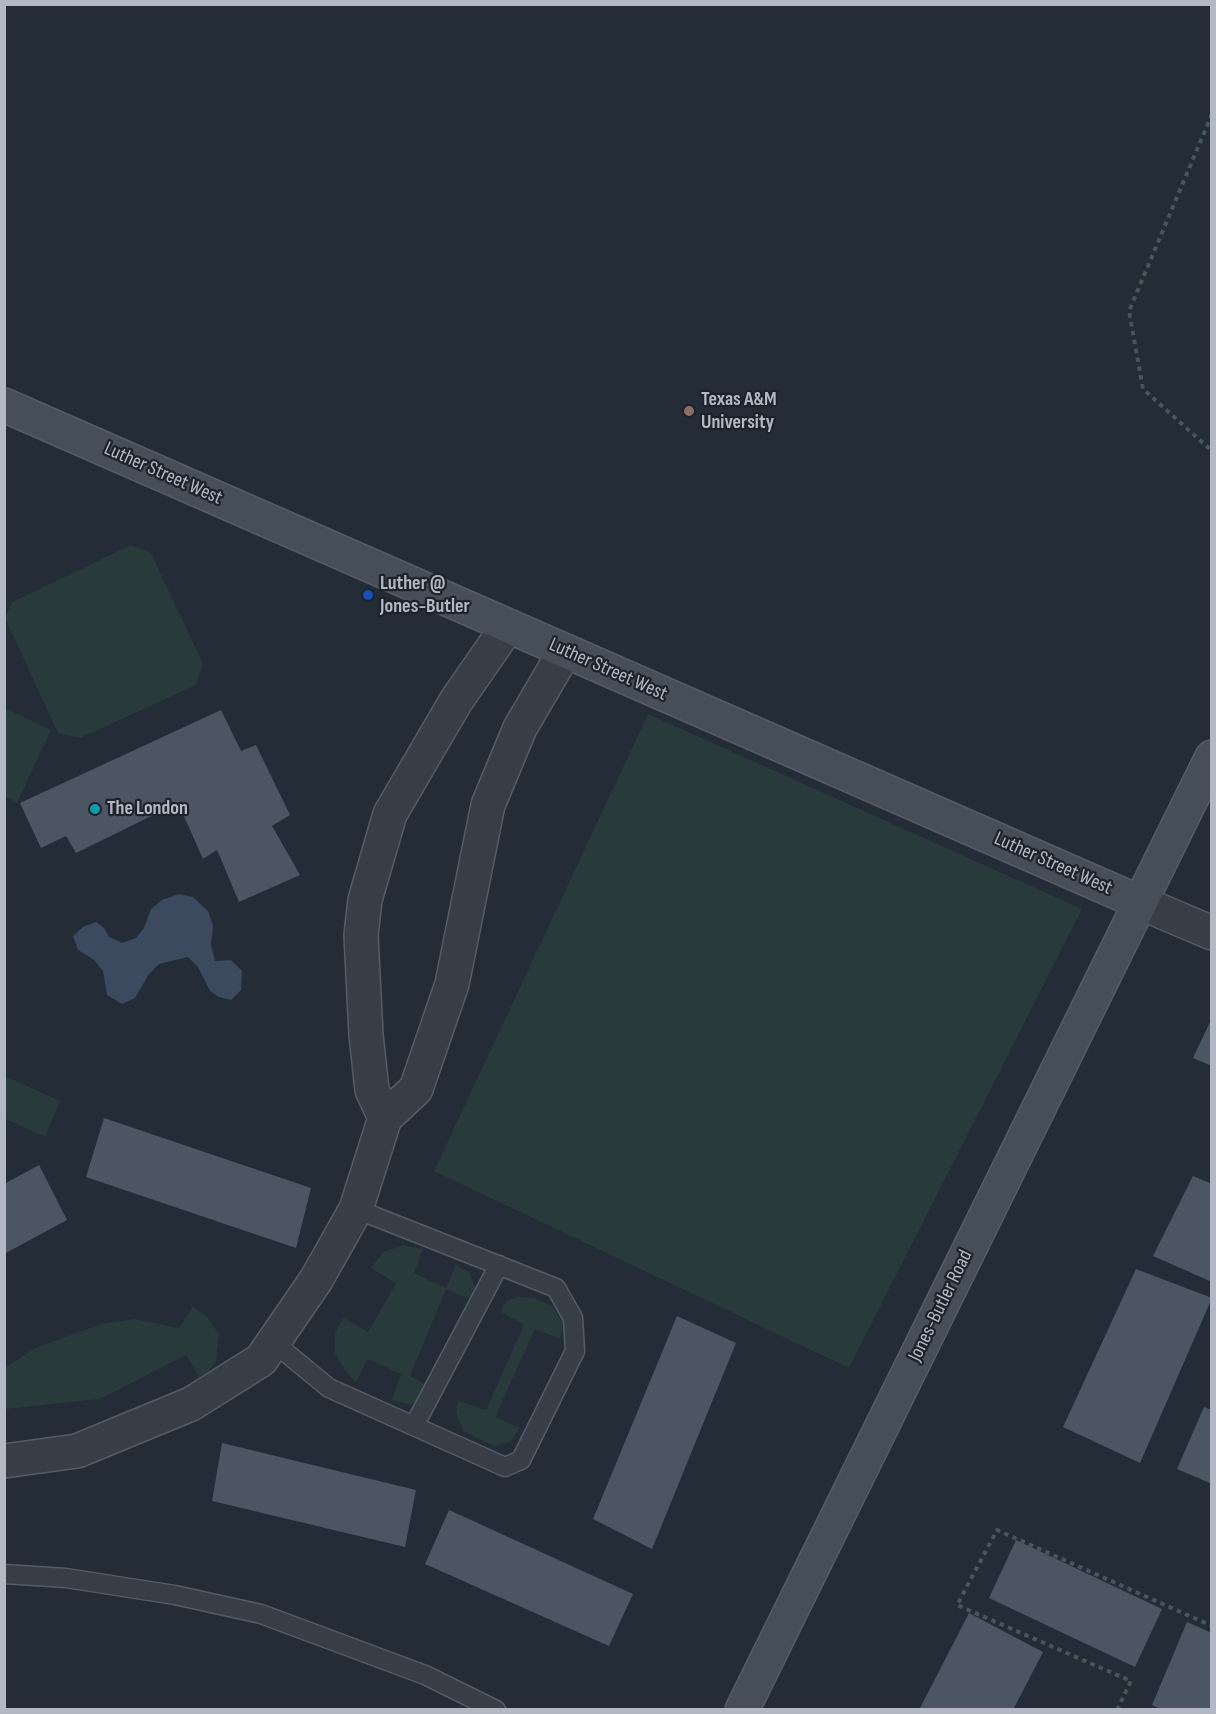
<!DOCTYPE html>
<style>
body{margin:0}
#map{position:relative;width:1216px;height:1714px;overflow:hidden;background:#242c37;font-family:"Sofia Sans Condensed",sans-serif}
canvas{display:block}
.frame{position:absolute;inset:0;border:6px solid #b2b9c4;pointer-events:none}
</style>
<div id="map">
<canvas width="1216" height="1714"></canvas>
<div class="frame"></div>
</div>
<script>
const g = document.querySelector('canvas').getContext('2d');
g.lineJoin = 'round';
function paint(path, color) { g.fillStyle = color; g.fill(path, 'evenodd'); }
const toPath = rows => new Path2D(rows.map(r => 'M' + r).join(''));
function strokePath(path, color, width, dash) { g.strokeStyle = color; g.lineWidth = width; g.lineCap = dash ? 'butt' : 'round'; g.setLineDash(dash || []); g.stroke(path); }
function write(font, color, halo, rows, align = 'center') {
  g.font = font + ' "Sofia Sans Condensed",sans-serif'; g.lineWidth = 4.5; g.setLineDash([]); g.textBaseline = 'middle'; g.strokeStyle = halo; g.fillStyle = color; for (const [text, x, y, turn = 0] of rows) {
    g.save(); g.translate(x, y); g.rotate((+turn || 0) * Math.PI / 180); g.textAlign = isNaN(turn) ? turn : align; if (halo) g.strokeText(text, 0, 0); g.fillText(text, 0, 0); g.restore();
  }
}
const green = toPath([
 [131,545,151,553,203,664,196,685,80,738,58,733,5,618,12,602],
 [5,708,51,730,17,803,5,797],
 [648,714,1082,909,849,1368,434,1171],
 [5,1076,60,1101,45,1137,5,1119],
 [404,1245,423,1249,414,1273,446,1288,456,1265,470,1273,475,1288,473,1301,446,1289,410,1376,430,1387,425,1398,412,1405,392,1400,401,1374,367,1359,356,1383,344,1369,335,1353,335,1334,343,1318,368,1332,396,1283,371,1268,383,1252],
 [517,1297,535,1298,553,1307,563,1324,560,1339,535,1329,495,1417,520,1428,510,1442,494,1446,464,1431,456,1413,458,1401,486,1410,524,1325,501,1312,506,1301],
 [193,1307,207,1317,219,1334,216,1361,207,1373,199,1377,186,1355,100,1399,5,1409,5,1433,5,1369,9,1365,36,1348,101,1324,134,1319,179,1328]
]);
const water = toPath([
 [179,894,193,897,208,911,213,926,211,945,215,961,231,960,242,971,241,990,231,1000,219,997,210,991,198,967,188,957,159,964,149,974,135,998,122,1004,107,995,103,971,94,960,78,950,73,936,83,927,96,922,104,928,109,937,122,943,136,938,144,928,151,909,162,900]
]);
const building = toPath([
 [221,710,241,751,256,745,290,815,272,826,300,875,239,902,217,850,203,859,178,803,76,853,66,836,41,848,20,803],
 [1212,1018,1212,1066,1193,1058],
 [104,1118,311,1188,296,1248,86,1177],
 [39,1165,67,1220,4,1254,4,1184],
 [1193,1176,1212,1184,1212,1282,1153,1256],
 [1136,1269,1212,1298,1140,1463,1063,1427],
 [677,1316,736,1343,652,1549,593,1519],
 [1204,1407,1212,1410,1212,1484,1177,1469],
 [222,1443,416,1490,405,1547,212,1501],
 [449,1510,633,1594,609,1646,425,1564],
 [1016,1540,1162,1609,1135,1667,989,1598],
 [969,1613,1043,1652,1013,1710,919,1710],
 [1187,1622,1212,1633,1212,1710,1162,1710,1152,1705]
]);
const path = toPath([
 [1212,114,1129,311,1143,389,1212,451],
 [1117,1710,1131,1681,957,1605,997,1530,1212,1626]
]);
const lane = toPath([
 [273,1342,329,1388,505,1467,521,1460,575,1351,573,1318,556,1288,356,1209],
 [414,1426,499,1265],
 [4,1574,66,1578,175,1595,261,1614,425,1675,496,1710]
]);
const street = toPath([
 [1139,902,1212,933],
 [385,1118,372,1090,366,1035,361,935,365,900,390,814,456,701,508,626],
 [4,1461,77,1451,191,1404,261,1360,316,1280,356,1209,385,1118,416,1089,452,984,488,805,520,728,565,651]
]);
const secondary = toPath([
 [4,405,1139,902],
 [742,1710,1212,757]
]);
const markers = [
 [689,411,6,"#8d6e63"],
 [368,595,6,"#1a4fb4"],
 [95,809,6,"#0f9aa8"]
];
const poiNames = [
 ["Texas A&M",701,400],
 ["University",701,423],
 ["Luther @",380,584],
 ["Jones-Butler",380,607],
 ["The London",107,809]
];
const streetNames = [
 ["Luther Street West",163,474,24],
 ["Luther Street West",608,670,24],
 ["Luther Street West",1053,864,24],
 ["Jones-Butler Road",941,1306,-64]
];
paint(green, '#293a3a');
paint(water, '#3b4a5e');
paint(building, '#4c5662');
strokePath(lane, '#555c65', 21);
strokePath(street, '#555c65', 36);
strokePath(secondary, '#555c65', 36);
strokePath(path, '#475759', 4, [4.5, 4.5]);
strokePath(lane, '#373e48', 18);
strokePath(street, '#373e48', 33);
strokePath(secondary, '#464e5a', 33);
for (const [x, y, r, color] of markers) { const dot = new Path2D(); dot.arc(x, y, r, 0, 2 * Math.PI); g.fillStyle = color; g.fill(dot); strokePath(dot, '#1c232c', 2); }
write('bold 20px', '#b2b9c4', '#1c232c', poiNames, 'left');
write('20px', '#b2b9c4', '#1c232c', streetNames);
</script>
